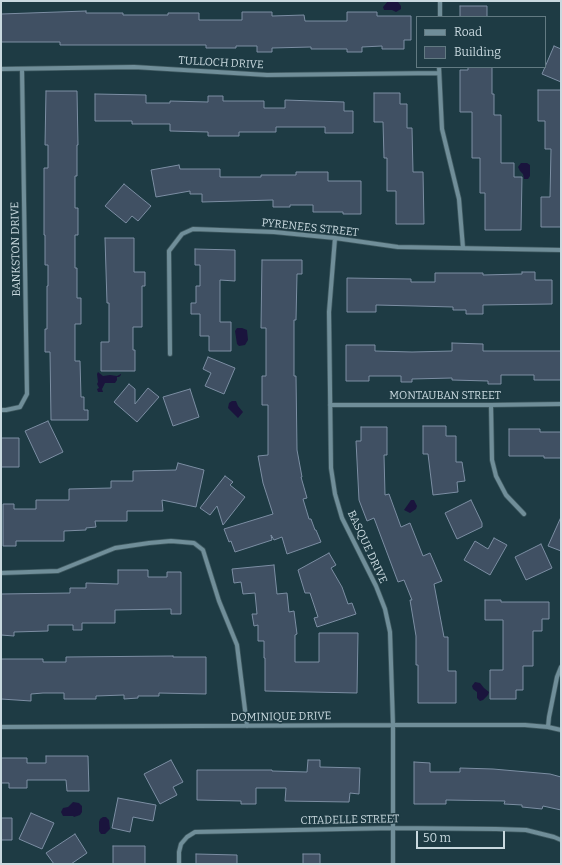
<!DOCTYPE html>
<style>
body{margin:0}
#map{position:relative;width:562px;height:865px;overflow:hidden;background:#1e3b44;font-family:Bitter,serif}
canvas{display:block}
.frame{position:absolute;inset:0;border:2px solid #c9d9df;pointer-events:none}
.legend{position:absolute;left:416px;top:16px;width:130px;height:52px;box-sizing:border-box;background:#1e3b44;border:1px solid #627a82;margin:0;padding:5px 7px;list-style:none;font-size:12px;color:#c9d9df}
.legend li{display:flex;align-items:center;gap:8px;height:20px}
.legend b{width:20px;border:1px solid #627a82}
.scale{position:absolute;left:416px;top:831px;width:89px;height:18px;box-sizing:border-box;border:2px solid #c9d9df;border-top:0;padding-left:5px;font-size:12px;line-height:14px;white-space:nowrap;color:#c9d9df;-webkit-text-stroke:3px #1e3b44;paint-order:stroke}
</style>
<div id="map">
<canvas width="562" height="865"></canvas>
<div class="frame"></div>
<ul class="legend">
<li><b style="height:5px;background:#708e99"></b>Road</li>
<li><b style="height:11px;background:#405063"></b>Building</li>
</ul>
<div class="scale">50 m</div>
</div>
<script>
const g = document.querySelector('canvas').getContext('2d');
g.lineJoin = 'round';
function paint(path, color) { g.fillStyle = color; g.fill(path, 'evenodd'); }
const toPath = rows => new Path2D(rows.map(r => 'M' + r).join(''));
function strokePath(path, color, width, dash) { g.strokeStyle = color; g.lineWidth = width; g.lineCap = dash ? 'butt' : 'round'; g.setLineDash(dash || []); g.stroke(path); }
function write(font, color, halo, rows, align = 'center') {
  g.font = font + ' Bitter,serif'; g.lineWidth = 3; g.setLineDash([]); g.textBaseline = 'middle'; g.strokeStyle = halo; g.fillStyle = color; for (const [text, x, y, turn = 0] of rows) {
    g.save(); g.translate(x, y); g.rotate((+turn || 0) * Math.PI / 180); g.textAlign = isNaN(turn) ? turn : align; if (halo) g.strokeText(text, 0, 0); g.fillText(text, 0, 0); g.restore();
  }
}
const water = toPath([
 [388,1,398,2,401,6,401,9,396,12,392,10,384,10,383,7],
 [521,163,527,163,530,165,530,176,528,179,524,179,523,174,520,171,518,167],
 [237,328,242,328,247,330,248,340,245,345,239,346,237,344,235,331],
 [98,372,103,376,110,375,117,376,121,374,121,375,119,377,117,377,117,380,115,383,105,383,102,389,103,392,98,392,97,389,99,388,97,384,98,382,97,374],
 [232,401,236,401,238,406,243,412,238,418,228,408,229,403],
 [411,500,414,500,417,506,416,509,410,513,404,510],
 [475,682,480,683,484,688,489,692,488,695,483,700,480,701,477,698,477,692,473,689,472,686],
 [73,802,79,803,82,806,82,812,80,815,74,817,73,816,63,816,61,812,63,808,68,807],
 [103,817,106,817,109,820,110,829,105,834,101,834,99,831,99,822,100,819]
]);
const building = toPath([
 [460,6,487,6,487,17,460,17,460,6],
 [86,11,86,13,123,13,123,15,168,15,168,13,199,13,199,20,242,20,242,12,272,12,272,16,304,15,305,21,347,21,347,12,377,12,377,16,411,16,411,40,404,40,404,49,382,49,382,46,362,47,362,52,347,52,347,49,311,49,311,47,272,48,272,52,257,52,257,46,236,46,236,48,206,48,206,45,60,45,60,42,1,42,1,14,86,11],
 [554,46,561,49,561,82,542,74,554,46],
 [468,67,492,67,492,94,494,94,494,115,501,115,501,163,514,163,514,177,522,177,521,230,485,230,485,193,480,193,480,158,472,158,472,112,460,112,460,70,468,70,468,67],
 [538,90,561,90,561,227,541,227,541,197,550,197,551,149,545,149,545,121,538,121,538,90],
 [46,91,77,91,78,145,77,145,77,176,75,176,75,208,78,208,78,235,75,235,75,268,77,268,77,298,81,298,81,324,75,324,75,361,80,361,81,397,84,397,84,410,88,410,88,420,51,420,50,352,45,352,45,329,47,329,47,286,48,286,48,265,45,265,45,235,44,235,44,168,48,168,48,145,45,145,46,91],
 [374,93,400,93,400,104,407,104,407,128,412,128,413,172,423,172,424,224,396,224,396,191,387,191,387,158,384,158,383,122,374,122,374,93],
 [95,94,146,95,146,103,170,103,170,101,208,102,208,96,223,96,223,101,264,101,264,108,285,108,285,100,344,102,344,111,353,111,353,133,325,133,325,127,276,127,276,132,239,132,239,136,208,136,208,132,170,131,170,124,132,124,132,121,95,121,95,94],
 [179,165,180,169,220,169,220,177,261,177,261,175,296,175,296,172,328,172,328,181,361,181,361,214,343,214,343,212,313,212,313,205,290,205,290,207,273,207,273,200,202,202,202,194,190,194,190,191,156,197,151,170,179,165],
 [124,184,151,206,138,221,132,216,126,223,105,206,124,184],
 [105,238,134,238,134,272,145,272,145,286,142,286,142,327,133,327,133,350,135,350,135,371,101,371,101,342,109,342,109,303,107,303,105,238],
 [195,249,235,250,235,281,220,280,220,322,231,322,231,351,209,351,209,336,200,336,200,314,191,314,191,303,196,303,196,286,200,286,200,265,195,265,195,249],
 [262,260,302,260,302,274,297,274,296,320,294,320,294,376,296,376,297,450,302,477,301,477,307,498,303,499,309,519,311,519,315,530,316,530,321,542,287,554,282,537,274,540,271,535,272,540,235,552,231,541,229,542,224,529,273,514,263,483,258,456,268,455,268,405,262,405,262,376,266,376,266,328,261,328,262,260],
 [522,272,535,272,535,280,552,280,552,304,483,305,483,314,466,314,466,310,453,310,453,307,416,306,376,305,376,312,347,312,347,278,411,279,411,282,435,282,435,273,483,273,483,275,522,274,522,272],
 [452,343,483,344,483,351,561,351,561,380,534,380,534,375,501,375,501,384,488,384,488,381,452,380,452,378,412,379,412,382,401,382,401,376,369,376,369,381,346,381,346,345,375,345,375,351,412,352,452,351,452,343],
 [208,357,235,368,224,394,205,386,211,373,203,369,208,357],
 [129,384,135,389,135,404,148,388,159,397,137,422,114,402,129,384],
 [190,389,199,417,173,426,163,397,190,389],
 [48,421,63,452,40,463,25,431,48,421],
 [423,426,446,426,446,436,456,436,456,462,462,462,465,481,457,482,458,492,433,495,428,454,423,454,423,426],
 [361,427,387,427,387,455,384,455,385,495,389,494,401,527,410,523,423,556,430,553,442,581,434,584,444,637,448,637,448,671,456,671,456,703,418,703,418,665,416,665,416,636,410,600,412,600,404,580,398,582,374,518,367,521,359,500,356,441,361,441,361,427],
 [509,429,540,429,540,432,561,432,561,458,544,458,544,456,509,456,509,429],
 [1,438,19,438,19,467,1,467,1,438],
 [178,463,204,470,196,507,162,500,163,511,127,511,127,521,95,521,96,527,86,528,86,530,64,531,64,541,16,541,16,546,3,546,3,504,14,504,14,509,36,509,36,500,69,500,69,489,111,488,111,481,133,481,133,471,176,470,178,463],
 [225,476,233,482,230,485,245,497,223,525,217,506,210,515,200,508,225,476],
 [471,500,482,523,482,527,457,539,445,513,471,500],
 [561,517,561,551,548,546,561,517],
 [494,538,507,545,490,575,464,560,475,541,488,549,494,538],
 [541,544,552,568,526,580,515,557,541,544],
 [329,553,336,565,331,568,342,587,348,604,352,603,356,614,317,627,314,618,318,617,310,593,305,593,298,570,329,553],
 [274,565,277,594,287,593,289,612,294,611,297,634,295,635,295,662,319,662,319,633,358,633,357,693,265,691,265,658,264,658,264,641,258,641,258,625,254,626,252,614,257,614,255,593,243,594,241,582,234,583,232,569,274,565],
 [118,570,148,570,148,577,167,577,167,572,181,572,181,614,171,614,171,609,115,610,115,623,82,623,82,630,73,630,73,625,48,625,48,631,14,632,14,636,1,635,1,594,70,593,70,588,86,588,86,583,118,584,118,570],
 [485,600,501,600,501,602,549,602,549,619,542,619,542,631,533,631,533,666,523,666,523,690,516,690,516,699,490,699,490,670,503,670,503,620,485,620,485,600],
 [173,656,173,657,206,657,206,694,159,693,159,696,138,696,138,698,124,699,124,695,96,696,96,699,64,699,64,693,43,693,31,694,31,701,1,699,1,659,43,659,43,662,66,662,66,657,173,656],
 [46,756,88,756,89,791,67,791,66,780,27,780,27,788,9,788,9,783,1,783,1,758,27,758,27,763,46,763,46,756],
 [171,760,183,782,173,787,177,795,160,804,144,774,171,760],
 [308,760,320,760,320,767,360,768,359,794,350,793,349,802,285,801,286,788,256,788,256,804,241,804,241,801,197,800,197,770,272,770,272,771,307,772,308,760],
 [414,762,430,763,430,772,460,772,460,768,493,769,550,774,561,777,561,810,543,806,542,809,522,807,522,805,504,804,505,801,446,800,446,804,414,804,414,762],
 [118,798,156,805,153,821,133,817,130,832,112,828,118,798],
 [31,813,54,823,42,849,19,839,31,813],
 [1,818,12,818,12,840,1,840,1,818],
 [75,834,87,853,71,864,54,864,46,853,75,834],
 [113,846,145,846,145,864,113,864,113,846],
 [196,854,237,855,237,864,196,864,196,854],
 [303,854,320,854,320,864,303,864,303,854]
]);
const minor = toPath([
 [440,17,440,1],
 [439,67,442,129,459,199,463,248],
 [1,69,134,67,267,75,439,73],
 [335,238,329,312,331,468,335,494,342,518,376,586,385,609,390,632,393,725,393,864],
 [170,354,169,251,182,234,193,229,274,232,335,238,398,247,561,250],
 [330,405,491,405,561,404],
 [491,405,492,460,496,476,506,495,524,514],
 [1,410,6,410,20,407,27,394,22,69],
 [1,573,58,571,115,548,149,543,171,541,194,543,203,550,219,601,237,645,247,726],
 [1,727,393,725,525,725,548,727,561,730],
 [548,727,549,717,557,677,561,667],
 [179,864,179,852,181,844,187,837,195,832,393,828,496,829,526,830,554,837,561,840]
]);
const streetNames = [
 ["TULLOCH DRIVE",221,63,3],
 ["PYRENEES STREET",310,228,6],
 ["BANKSTON DRIVE",16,249,-91],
 ["MONTAUBAN STREET",445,396],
 ["BASQUE DRIVE",367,547,65],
 ["DOMINIQUE DRIVE",281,717,-1],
 ["CITADELLE STREET",350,820,-1]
];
paint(water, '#1a143d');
paint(building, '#405063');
strokePath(building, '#7c8ea3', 1);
strokePath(minor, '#3f5960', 5.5);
strokePath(minor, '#708e99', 4);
write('11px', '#c9d9df', '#1e3b44', streetNames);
</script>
